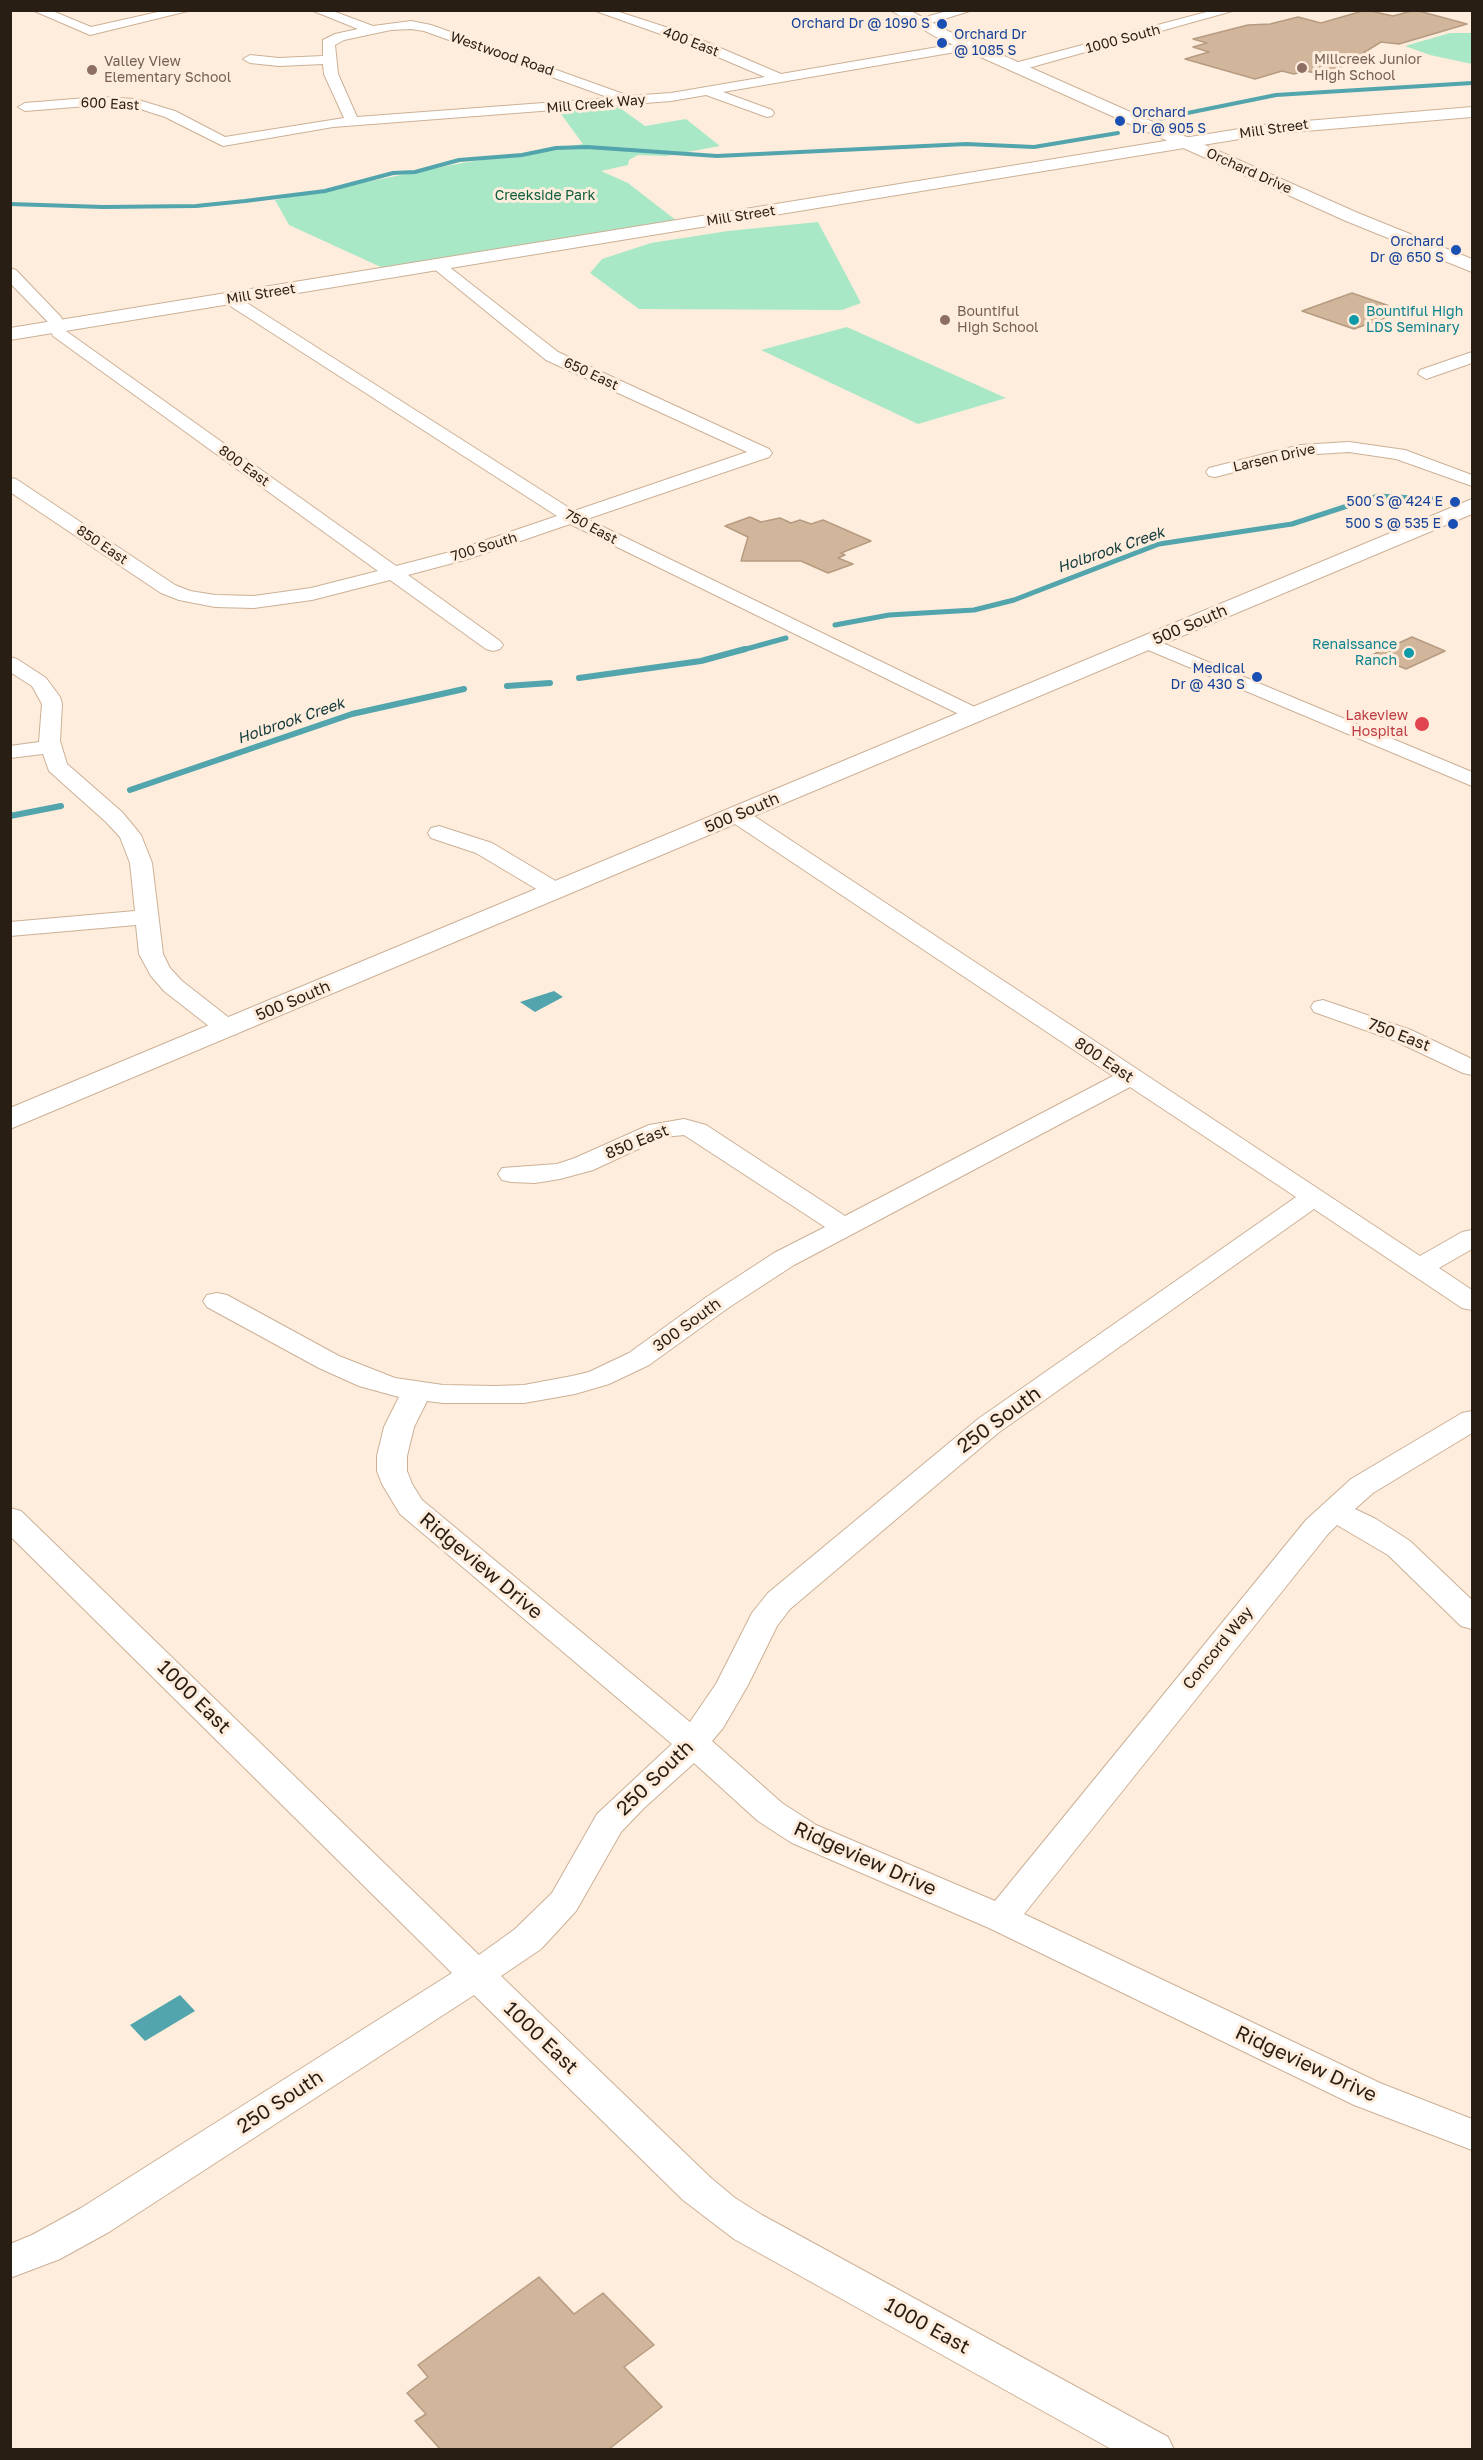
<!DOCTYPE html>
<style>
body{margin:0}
#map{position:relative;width:1483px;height:2460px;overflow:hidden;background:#feeddc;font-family:"Golos Text",sans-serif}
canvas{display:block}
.frame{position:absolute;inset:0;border:12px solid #291e14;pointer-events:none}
</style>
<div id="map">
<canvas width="1483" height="2460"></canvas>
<div class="frame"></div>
</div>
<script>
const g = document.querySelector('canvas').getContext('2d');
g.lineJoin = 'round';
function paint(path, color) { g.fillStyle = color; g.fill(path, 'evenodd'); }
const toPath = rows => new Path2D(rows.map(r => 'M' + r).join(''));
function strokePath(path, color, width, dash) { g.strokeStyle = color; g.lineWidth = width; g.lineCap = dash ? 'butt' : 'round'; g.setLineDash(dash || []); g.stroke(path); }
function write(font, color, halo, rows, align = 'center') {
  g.font = font + ' "Golos Text",sans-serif'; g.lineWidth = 6; g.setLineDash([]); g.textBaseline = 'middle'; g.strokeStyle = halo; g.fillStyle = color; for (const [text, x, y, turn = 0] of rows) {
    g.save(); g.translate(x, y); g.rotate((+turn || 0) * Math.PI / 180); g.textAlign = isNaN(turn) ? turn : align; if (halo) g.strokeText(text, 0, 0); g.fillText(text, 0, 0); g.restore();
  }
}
const green = toPath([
 [1450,33,1472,33,1472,64,1430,55,1405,46],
 [616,105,645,126,686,119,720,146,666,156,638,155,629,160,628,165,601,171,628,183,677,221,383,268,289,225,275,200,462,163,583,144,558,110],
 [818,222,861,303,842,310,639,309,590,273,602,259,651,243,728,231],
 [847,327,1006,398,918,424,761,350]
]);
const water = toPath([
 [554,991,563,997,535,1012,520,1002],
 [180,1995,195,2011,145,2041,130,2025]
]);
const streamFar2 = toPath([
 [1158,119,1276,95,1472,83],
 [10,204,103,207,196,206,245,201,325,191,393,173,415,172,459,160,522,155,556,148,587,147,717,156,966,144,1034,147,1118,133]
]);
const streamFar1 = toPath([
 [835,625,889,615,974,610,1014,600,1159,544,1292,524,1378,496,1433,499],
 [739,651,786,638]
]);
const stream = toPath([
 [579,678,701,661,745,649],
 [507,686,550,683],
 [130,790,352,714,464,689],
 [10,816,61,806]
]);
const building = toPath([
 [1366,10,1393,16,1415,10,1467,24,1399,44,1381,42,1328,75,1305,71,1294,74,1282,71,1255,79,1185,59,1209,52,1193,47,1207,43,1193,39,1248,25,1270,24,1298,17,1321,23,1366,10],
 [1352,293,1404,311,1354,329,1302,311,1352,293],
 [750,517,761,522,780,518,791,523,800,520,811,524,823,520,871,541,841,553,845,555,838,558,853,564,828,573,801,561,741,561,748,537,725,526,750,517],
 [1412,637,1445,651,1406,669,1372,655,1412,637],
 [539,2277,574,2314,603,2293,654,2345,624,2367,662,2407,608,2450,441,2450,415,2421,426,2414,407,2393,428,2377,418,2365,539,2277]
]);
const minor = toPath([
 [32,10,50,10,91,27,167,10,192,10,90,35,32,10],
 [311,10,330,10,373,26,411,21,431,25,629,96,671,93,765,77,680,41,593,10,613,10,690,35,781,74,967,42,973,46,967,50,723,92,772,110,774,113,772,116,767,117,706,95,671,101,333,127,223,146,165,117,134,107,99,105,25,111,18,107,25,103,99,97,135,99,175,111,225,137,344,118,324,74,323,64,279,66,250,63,243,59,250,55,279,58,323,56,323,40,335,34,358,29,311,10],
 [411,29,424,31,610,98,357,117,338,74,335,45,344,40,391,30,411,29],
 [951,10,973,10,918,27,912,23,914,20,951,10],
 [1214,10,1236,10,1021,70,1016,71,1009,67,1011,64,1214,10],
 [438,260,443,262,558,352,769,449,772,453,769,457,587,519,983,711,986,715,983,719,976,721,969,719,570,524,468,559,408,575,500,641,503,645,500,649,493,651,486,649,390,580,312,600,254,608,215,607,179,600,161,593,10,492,10,478,16,479,175,585,190,591,215,595,254,596,311,588,378,571,53,336,47,321,10,283,10,268,16,270,61,317,66,331,396,566,454,551,557,516,224,302,222,299,224,296,236,296,574,511,747,452,546,360,433,268,430,265,438,260],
 [1472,352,1472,363,1426,379,1418,374,1420,370,1472,352],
 [1349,442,1405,450,1472,475,1472,486,1396,459,1349,452,1300,455,1215,477,1209,476,1206,472,1209,468,1300,445,1349,442],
 [1148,637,1472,772,1472,786,1141,647,1138,643,1141,639,1148,637],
 [10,657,17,659,46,678,60,697,62,704,60,741,67,764,122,812,141,835,152,863,163,954,170,968,182,981,237,1024,240,1029,237,1034,228,1036,219,1034,164,991,151,976,139,954,136,925,10,936,10,922,135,911,130,863,120,837,106,822,49,771,43,754,10,758,10,746,39,742,42,704,32,686,10,672,10,657],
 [737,808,745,810,1420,1256,1462,1232,1472,1230,1472,1249,1439,1268,1472,1290,1472,1310,1462,1308,1314,1209,998,1433,790,1609,777,1626,748,1685,723,1728,712,1741,782,1803,816,1825,995,1901,1306,1520,1351,1479,1462,1413,1472,1411,1472,1433,1373,1493,1355,1509,1376,1519,1410,1541,1472,1600,1472,1629,1461,1626,1388,1555,1337,1525,1328,1534,1024,1914,1380,2083,1472,2119,1472,2150,1354,2105,989,1928,792,1843,758,1821,694,1763,644,1808,621,1832,576,1911,541,1949,501,1976,711,2178,735,2198,762,2215,1168,2437,1174,2450,1113,2450,734,2239,683,2200,474,1995,109,2232,60,2259,10,2278,10,2244,32,2235,81,2208,452,1973,10,1536,10,1508,21,1511,479,1955,515,1929,552,1893,597,1814,672,1744,400,1514,382,1484,377,1471,377,1456,384,1427,399,1397,359,1386,319,1368,207,1307,203,1301,207,1295,217,1293,227,1295,339,1356,395,1378,443,1385,495,1386,524,1385,572,1376,589,1372,629,1353,708,1296,774,1253,825,1227,684,1135,664,1137,593,1170,560,1179,535,1183,511,1182,502,1180,498,1174,502,1168,557,1164,575,1158,649,1125,684,1119,706,1125,845,1216,1113,1076,729,820,726,815,729,810,737,808],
 [1130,1087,1296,1197,978,1419,768,1593,752,1613,716,1684,690,1722,422,1500,412,1484,407,1471,407,1456,414,1427,427,1401,443,1403,524,1403,575,1394,609,1384,649,1365,728,1308,794,1265,1130,1087],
 [439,826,492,843,564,886,567,891,564,896,556,898,548,896,476,853,431,838,428,833,431,828,439,826],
 [1323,1000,1411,1030,1472,1059,1472,1075,1463,1073,1393,1040,1314,1012,1311,1007,1314,1002,1323,1000]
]);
const tertiary = toPath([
 [1472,107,1472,117,1270,134,10,340,10,328,1270,124,1472,107],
 [1472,499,1472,514,10,1129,10,1108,1472,499]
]);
const secondary = toPath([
 [890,10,909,10,948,31,1358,213,1472,259,1472,272,1346,221,936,37,890,10]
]);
const markers = [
 [942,24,6,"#1a4fb4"],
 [942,43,6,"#1a4fb4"],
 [1302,68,6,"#8d6e63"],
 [92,70,6,"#8d6e63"],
 [1120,121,6,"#1a4fb4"],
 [1456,250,6,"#1a4fb4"],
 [945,320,6,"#8d6e63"],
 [1354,320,6,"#0f9aa8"],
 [1455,502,6,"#1a4fb4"],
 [1453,524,6,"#1a4fb4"],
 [1409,653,6,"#0f9aa8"],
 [1257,677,6,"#1a4fb4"],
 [1422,724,8,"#e0444e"]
];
const farTransitnames = [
 ["Orchard Dr @ 1090 S",930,24],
 ["Orchard Dr",954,35,"left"],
 ["@ 1085 S",954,51,"left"],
 ["Orchard",1132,113,"left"],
 ["Dr @ 905 S",1132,129,"left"],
 ["Orchard",1444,242],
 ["Dr @ 650 S",1444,258],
 ["500 S @ 424 E",1443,502],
 ["500 S @ 535 E",1441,524],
 ["Medical",1245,669],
 ["Dr @ 430 S",1245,685]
];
const farStreetnames = [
 ["1000 South",1123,39,-15],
 ["400 East",691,42,21],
 ["Westwood Road",502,54,19],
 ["600 East",110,104,3],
 ["Mill Creek Way",596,104,-5],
 ["Mill Street",1274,129,-8],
 ["Orchard Drive",1249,171,24],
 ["Mill Street",741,216,-9],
 ["Mill Street",261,294,-9],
 ["650 East",591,374,25],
 ["Larsen Drive",1274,458,-13],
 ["800 East",244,466,36],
 ["750 East",591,527,28],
 ["850 East",102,545,34],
 ["700 South",484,547,-17]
];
const farEducationnames = [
 ["Millcreek Junior",1314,60],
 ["High School",1314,76],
 ["Valley View",104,62],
 ["Elementary School",104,78],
 ["Bountiful",957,312],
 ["High School",957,328]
];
const farParknames = [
 ["Creekside Park",545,196]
];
const farCulturenames = [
 ["Bountiful High",1366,312],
 ["LDS Seminary",1366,328],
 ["Renaissance",1397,645,"right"],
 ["Ranch",1397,661,"right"]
];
const farHealthnames = [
 ["Lakeview",1408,716],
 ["Hospital",1408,732]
];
const farWaternames = [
 ["Holbrook Creek",1111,550,-19],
 ["Holbrook Creek",291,721,-19]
];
const streetNames = [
 ["500 South",1190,625,-23],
 ["500 South",742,813,-23],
 ["500 South",293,1001,-23],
 ["750 East",1399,1035,21],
 ["800 East",1104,1060,34],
 ["850 East",637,1142,-22],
 ["300 South",687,1325,-36],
 ["Concord Way",1218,1648,-51]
];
const nearStreetnames = [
 ["250 South",999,1420,-36],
 ["Ridgeview Drive",481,1566,40],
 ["1000 East",194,1697,45],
 ["250 South",655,1778,-44],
 ["Ridgeview Drive",865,1859,24],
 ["1000 East",541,2038,44],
 ["Ridgeview Drive",1306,2064,25],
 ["250 South",280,2102,-33],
 ["1000 East",927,2326,29]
];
paint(green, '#a9e8c6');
paint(water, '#52a5ac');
strokePath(streamFar2, '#52a5ac', 4);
strokePath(streamFar1, '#52a5ac', 5);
strokePath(stream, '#52a5ac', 6);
paint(building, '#d2b69c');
strokePath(building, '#b69b81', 1.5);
strokePath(minor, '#ccb096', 2);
strokePath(tertiary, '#ccb096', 2);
strokePath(secondary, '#ccb096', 2);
paint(minor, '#fff');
paint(tertiary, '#fff');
paint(secondary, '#fff');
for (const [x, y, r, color] of markers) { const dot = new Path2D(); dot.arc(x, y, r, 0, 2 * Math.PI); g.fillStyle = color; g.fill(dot); strokePath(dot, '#feeddc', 2); }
write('14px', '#164399', '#feeddc', farTransitnames, 'right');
write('14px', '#291e14', '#feeddc', farStreetnames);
write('14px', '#785e54', '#feeddc', farEducationnames, 'left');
write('14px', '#0e5d3d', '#feeddc', farParknames);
write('14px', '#0d838f', '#feeddc', farCulturenames, 'left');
write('14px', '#be3a42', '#feeddc', farHealthnames, 'right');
write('italic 15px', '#10393c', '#feeddc', farWaternames);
write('16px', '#291e14', '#feeddc', streetNames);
write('20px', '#291e14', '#feeddc', nearStreetnames);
</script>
